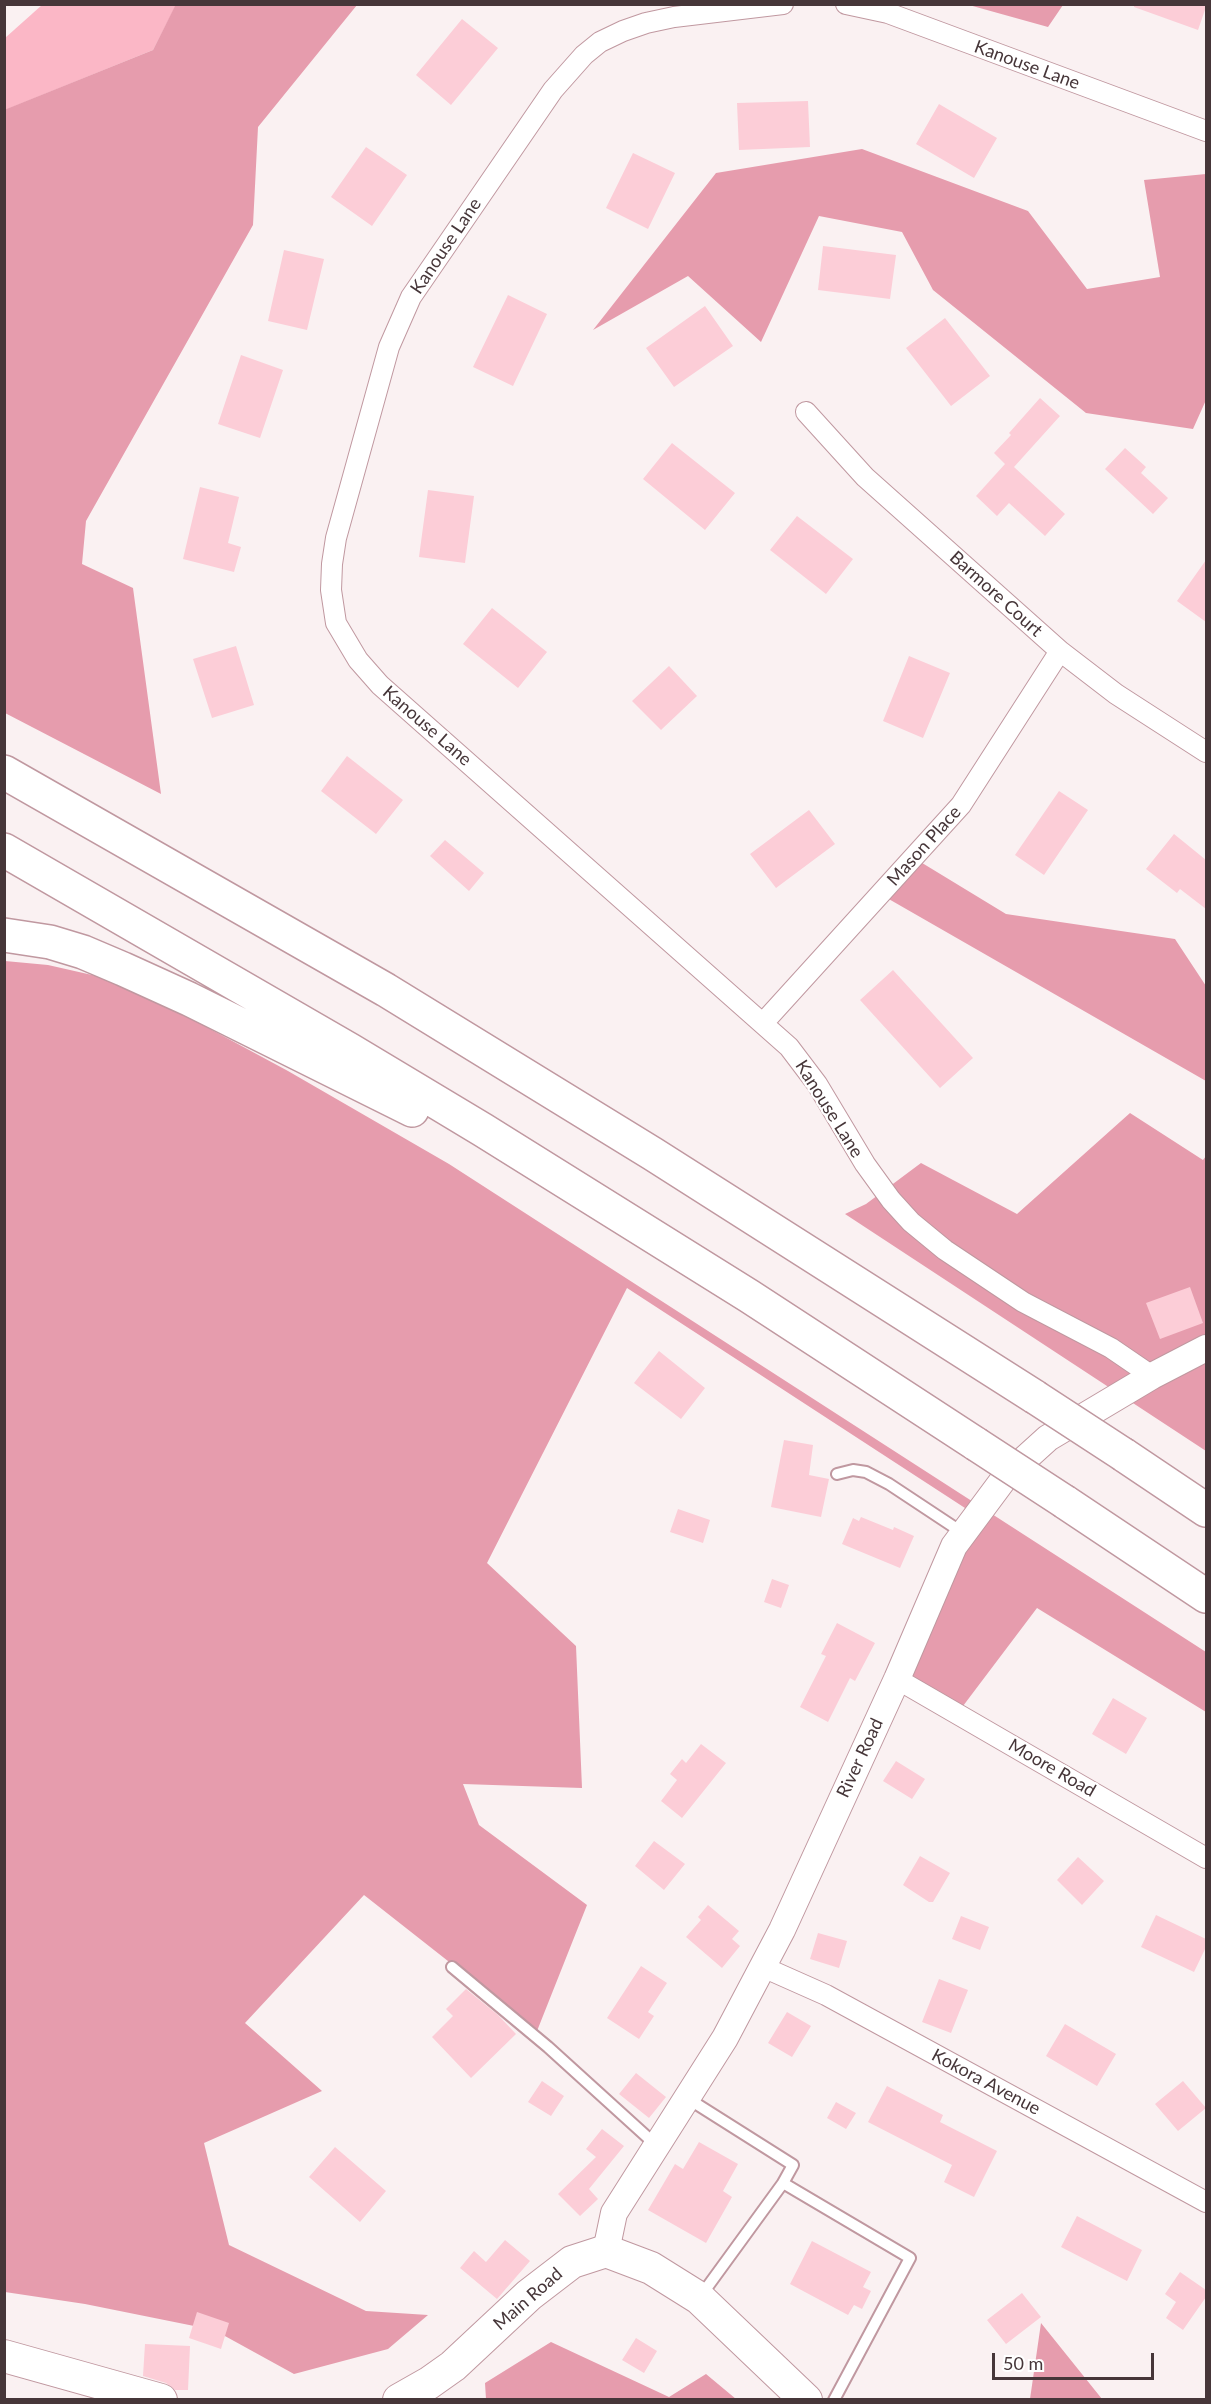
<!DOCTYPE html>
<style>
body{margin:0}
#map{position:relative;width:1211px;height:2404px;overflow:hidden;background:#faf1f2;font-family:Lato,sans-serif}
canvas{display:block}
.frame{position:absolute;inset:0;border:6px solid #463639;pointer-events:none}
.scale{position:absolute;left:992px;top:2353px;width:162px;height:27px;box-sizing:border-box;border:3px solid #463639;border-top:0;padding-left:8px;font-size:18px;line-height:21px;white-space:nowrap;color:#463639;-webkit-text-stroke:4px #fff;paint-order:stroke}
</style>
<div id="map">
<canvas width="1211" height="2404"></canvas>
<div class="frame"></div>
<div class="scale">50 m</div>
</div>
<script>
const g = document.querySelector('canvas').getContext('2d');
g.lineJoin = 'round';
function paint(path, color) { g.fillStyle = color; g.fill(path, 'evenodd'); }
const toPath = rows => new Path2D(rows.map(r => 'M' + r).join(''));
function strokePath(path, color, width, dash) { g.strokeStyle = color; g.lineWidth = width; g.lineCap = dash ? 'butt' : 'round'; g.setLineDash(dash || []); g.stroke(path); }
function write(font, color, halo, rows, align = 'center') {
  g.font = font + ' Lato,sans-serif'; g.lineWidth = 4.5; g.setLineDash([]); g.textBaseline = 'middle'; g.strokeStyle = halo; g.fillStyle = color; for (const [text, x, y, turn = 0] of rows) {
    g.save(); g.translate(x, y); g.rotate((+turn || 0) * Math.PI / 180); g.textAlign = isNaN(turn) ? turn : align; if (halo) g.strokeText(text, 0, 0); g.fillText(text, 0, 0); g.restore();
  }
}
const green = toPath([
 [42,5,176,5,153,50,5,110,5,38]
]);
const forest = toPath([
 [176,4,357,5,258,127,253,225,86,521,82,564,133,588,161,794,5,713,4,110,153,50],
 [969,5,1063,4,1063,5,1048,27],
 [862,149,1028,211,1087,289,1160,277,1144,180,1206,174,1206,400,1193,429,1086,413,933,290,902,232,819,216,761,342,688,276,593,330,716,173],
 [909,855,1006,914,1175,939,1206,986,1206,1081,880,894],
 [5,961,48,965,123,982,288,1071,449,1164,1206,1652,1206,1712,1037,1608,963,1706,891,1670,965,1508,627,1288,487,1563,576,1646,582,1788,463,1784,479,1825,587,1905,537,2031,364,1895,245,2023,322,2091,204,2143,229,2245,366,2311,428,2315,388,2349,294,2374,214,2330,85,2304,5,2292],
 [1130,1113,1203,1160,1206,1156,1206,1451,845,1214,866,1204,921,1163,1017,1214],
 [1041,2323,1102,2399,1030,2399],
 [551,2342,669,2397,706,2374,736,2399,486,2399,485,2383]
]);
const building = toPath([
 [1134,4,1206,4,1206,7,1198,30,1134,7],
 [462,19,498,48,451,105,416,75],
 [808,101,810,147,739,150,737,103],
 [939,104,997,138,974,178,916,144],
 [366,147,407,175,372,226,331,197],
 [633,153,675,173,648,229,606,208],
 [823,246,896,255,890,299,818,290],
 [284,250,324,259,307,330,268,321],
 [508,295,547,314,513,386,473,367],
 [705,306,733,346,674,387,646,348],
 [945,318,990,376,951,406,906,348],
 [241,355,283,370,260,438,218,424],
 [1040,398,1060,416,1014,467,1065,514,1045,536,1009,503,997,516,976,496,1005,464,994,453,1011,435,1009,433],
 [672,443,735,493,705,530,643,479],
 [1125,448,1146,467,1141,473,1168,498,1153,514,1105,469],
 [200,487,239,497,228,543,241,547,234,572,183,559],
 [428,490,474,496,465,563,419,557],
 [797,516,853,559,826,594,770,550],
 [1206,560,1206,622,1177,601],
 [492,608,547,652,518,688,463,644],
 [236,646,254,705,212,718,193,659],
 [909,656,950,673,923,738,883,721],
 [669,666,697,696,661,730,632,701],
 [347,756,403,800,376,834,321,791],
 [1059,791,1088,810,1044,875,1015,855],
 [809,810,835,844,776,888,750,854],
 [1174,834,1206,860,1206,909,1180,889,1177,893,1146,869],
 [445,840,484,873,469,891,430,856],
 [893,970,973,1058,940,1088,860,1000],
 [1190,1287,1203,1323,1160,1339,1146,1303],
 [659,1351,705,1388,681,1419,634,1383],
 [784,1440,813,1445,809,1475,829,1479,821,1517,771,1507],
 [678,1509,710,1520,703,1543,670,1532],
 [861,1517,893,1530,894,1527,914,1536,900,1568,842,1544,853,1518,859,1521],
 [772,1579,789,1585,781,1608,764,1602],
 [837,1623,875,1643,855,1681,850,1678,828,1722,800,1707,826,1656,821,1654],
 [1113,1698,1147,1718,1126,1754,1092,1734],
 [701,1744,726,1763,682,1818,661,1801,677,1780,670,1774,682,1759,686,1763],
 [896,1761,925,1779,912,1799,883,1781],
 [654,1841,685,1864,664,1890,635,1866],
 [920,1856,950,1873,933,1902,929,1902,903,1885],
 [1078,1857,1104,1881,1082,1905,1057,1880],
 [708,1905,739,1931,732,1939,740,1946,722,1968,686,1937,701,1920,698,1917],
 [1156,1915,1206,1939,1206,1947,1194,1972,1141,1947],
 [961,1916,989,1927,980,1950,952,1939],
 [818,1933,847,1941,839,1968,810,1959],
 [641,1966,667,1983,648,2012,654,2016,639,2039,607,2018],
 [939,1979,968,1990,951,2033,922,2022],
 [466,1989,498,2015,516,2034,471,2078,432,2037,453,2016,446,2009],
 [787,2012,811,2026,792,2057,768,2043],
 [1065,2024,1116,2054,1097,2086,1046,2056],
 [636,2073,666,2097,649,2118,619,2094],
 [542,2081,564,2096,551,2116,528,2102],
 [1183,2081,1206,2108,1178,2131,1155,2104],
 [887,2086,943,2115,940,2122,997,2151,974,2197,944,2182,952,2165,868,2122],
 [836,2102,856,2113,846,2129,827,2118],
 [602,2129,624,2146,589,2189,598,2199,580,2216,558,2194,596,2157,586,2149],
 [699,2142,738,2164,723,2191,732,2197,706,2243,648,2210,675,2164,683,2169],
 [335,2147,386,2191,360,2222,309,2177],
 [1077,2216,1142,2250,1127,2281,1061,2247],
 [505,2240,530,2261,497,2299,460,2268,474,2251,486,2262],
 [812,2241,871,2272,863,2287,871,2291,862,2309,854,2305,848,2315,790,2284],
 [1180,2272,1206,2290,1206,2297,1183,2330,1166,2318,1176,2302,1165,2294],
 [1022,2293,1041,2317,1006,2344,987,2320],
 [197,2312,229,2323,221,2349,189,2338],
 [636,2338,657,2351,644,2373,622,2360],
 [145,2344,190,2346,188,2390,175,2390,166,2383,143,2376]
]);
const service = toPath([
 [837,1474,853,1470,866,1472,889,1484,963,1533],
 [452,1967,548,2047,656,2145],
 [687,2098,793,2165,783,2183],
 [700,2297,783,2183,910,2258,834,2400]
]);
const minor = toPath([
 [783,4,674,17,646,23,623,31,600,42,584,55,553,90,411,297,389,347,336,538,332,564,331,590,336,623,358,660,380,685,789,1047,817,1084,865,1164,891,1200,911,1222,945,1250,1023,1302,1111,1348,1152,1376],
 [846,4,888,13,1206,131],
 [806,412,865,477,1060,651,1116,694,1206,752],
 [764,1022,961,805,1060,651],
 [897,1679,1206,1858],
 [763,1967,826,1995,1206,2202]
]);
const tertiary = toPath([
 [606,2251,614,2213,725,2038,782,1930,897,1679,954,1546,1006,1476,1048,1438,1152,1376,1206,1348]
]);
const primary = toPath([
 [4,2356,161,2400],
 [399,2400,429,2383,453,2366,529,2295,572,2262,606,2251,651,2268,699,2298,806,2400]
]);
const motorway = toPath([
 [4,772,386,990,653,1154,1035,1397],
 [4,850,350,1050,483,1130,749,1296,976,1444],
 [4,935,50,942,83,952,123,969,189,999,412,1110],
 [1124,1455,1206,1510],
 [1065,1502,1206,1596]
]);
const motorwayBridge = toPath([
 [1035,1397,1124,1455],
 [976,1444,1065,1502]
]);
const streetNames = [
 ["Kanouse Lane",1027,65,20],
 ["Kanouse Lane",446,246,-56],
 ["Barmore Court",996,594,42],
 ["Kanouse Lane",427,726,41],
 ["Mason Place",924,846,-48],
 ["Kanouse Lane",829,1109,58],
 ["River Road",860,1758,-65],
 ["Moore Road",1052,1768,30],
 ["Kokora Avenue",986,2082,28],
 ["Main Road",528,2299,-41]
];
paint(green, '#fbb7c6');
paint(forest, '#e69cad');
paint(building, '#fccdd7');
strokePath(service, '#c098a0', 14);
strokePath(minor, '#c098a0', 22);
strokePath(tertiary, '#c098a0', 28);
strokePath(primary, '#c098a0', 34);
strokePath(motorway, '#c098a0', 36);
strokePath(service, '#fff', 10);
strokePath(minor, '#fff', 20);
strokePath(tertiary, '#fff', 26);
strokePath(primary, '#fff', 32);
strokePath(motorway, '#fff', 33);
strokePath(motorwayBridge, '#c098a0', 36, []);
strokePath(motorwayBridge, '#fff', 33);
write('18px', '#463639', '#fff', streetNames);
</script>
